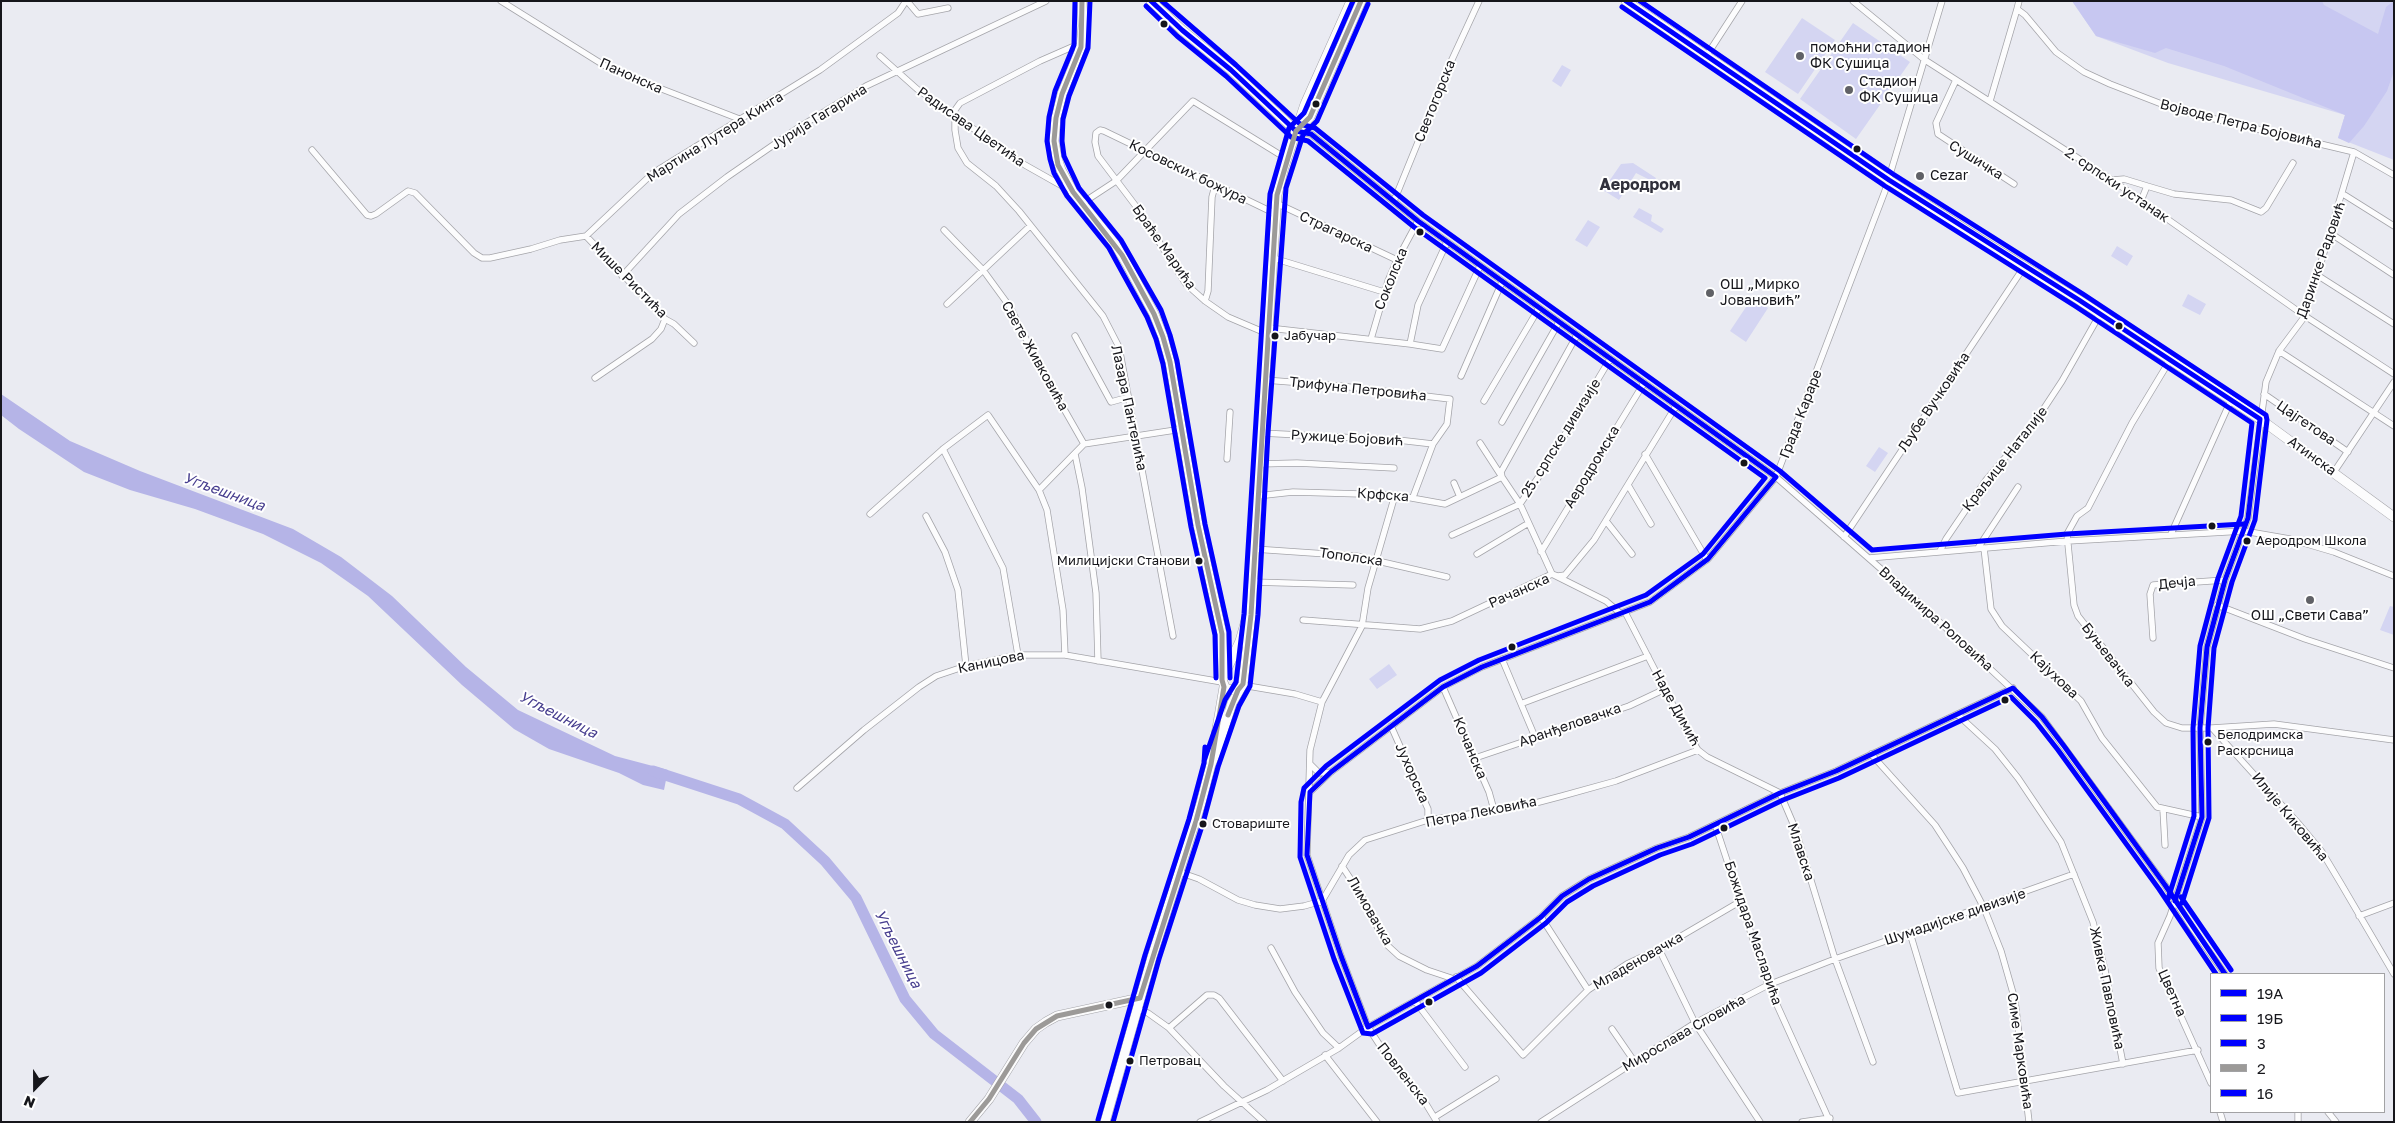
<!DOCTYPE html>
<meta charset="utf-8">
<style>
body{margin:0}
#map{position:relative;width:2395px;height:1123px;overflow:hidden;background:#eaebf2;font-family:"Golos Text",sans-serif}
canvas{display:block}
.frame{position:absolute;inset:0;border:2px solid #16161b;pointer-events:none}
.legend{position:absolute;left:2210px;top:973px;width:175px;height:140px;box-sizing:border-box;background:#fff;border:1px solid #a2a2a4;margin:0;padding:6px 9px;list-style:none;font-size:15px;color:#16161b}
.legend li{display:flex;align-items:center;gap:10px;height:25px}
.legend b{width:25px;border:1px solid #a2a2a4}
.north{position:absolute;left:10px;top:1063px;width:50px;height:50px;-webkit-text-stroke:4px #fff;paint-order:stroke;rotate:202deg;font-size:14px;font-weight:700;line-height:20px;text-align:center;color:#16161b}
.north::after{content:'';display:block;margin:auto;width:18px;height:22px;background:#16161b;clip-path:polygon(50% 0,100% 100%,50% 72%,0 100%)}
</style>
<div id="map">
<canvas width="2395" height="1123"></canvas>
<div class="frame"></div>
<ul class="legend">
<li><b style="height:6px;background:#00f"></b>19А</li>
<li><b style="height:6px;background:#00f"></b>19Б</li>
<li><b style="height:6px;background:#00f"></b>3</li>
<li><b style="height:6px;background:#9c9a98"></b>2</li>
<li><b style="height:6px;background:#00f"></b>16</li>
</ul>
<div class="north">N</div>
</div>
<script>
const g = document.querySelector('canvas').getContext('2d');
g.lineJoin = 'round';
function paint(path, color) { g.fillStyle = color; g.fill(path, 'evenodd'); }
const toPath = rows => new Path2D(rows.map(r => 'M' + r).join(''));
function strokePath(path, color, width, dash) { g.strokeStyle = color; g.lineWidth = width; g.lineCap = dash ? 'butt' : 'round'; g.setLineDash(dash || []); g.stroke(path); }
function write(font, color, halo, rows, align = 'center') {
  g.font = font + ' "Golos Text",sans-serif'; g.lineWidth = 4; g.setLineDash([]); g.textBaseline = 'middle'; g.strokeStyle = halo; g.fillStyle = color; for (const [text, x, y, turn = 0] of rows) {
    g.save(); g.translate(x, y); g.rotate((+turn || 0) * Math.PI / 180); g.textAlign = isNaN(turn) ? turn : align; if (halo) g.strokeText(text, 0, 0); g.fillText(text, 0, 0); g.restore();
  }
}
const green = toPath([
 [2072,1,2394,1,2394,160,2338,138,2345,115,2168,63,2096,36],
 [1802,18,1835,40,1798,94,1765,72],
 [1853,23,1910,62,1856,139,1800,99],
 [1562,65,1571,70,1561,87,1552,81],
 [1633,163,1656,178,1654,182,1636,173,1619,200,1603,190,1621,164],
 [1639,208,1652,215,1651,221,1664,229,1661,233,1633,217],
 [1588,220,1600,227,1587,247,1575,240],
 [2117,246,2133,256,2127,266,2111,256],
 [2188,294,2206,304,2200,315,2182,306],
 [1752,298,1768,308,1746,342,1730,331],
 [1879,447,1888,453,1875,472,1866,466],
 [2390,606,2394,607,2394,635,2380,630],
 [1389,664,1397,675,1377,689,1369,679]
]);
const forest = toPath([
 [2072,1,2322,1,2324,5,2378,34,2386,7,2394,1,2394,71,2387,91,2364,126,2349,143,2338,138,2345,115,2224,66,2166,48,2155,53,2096,36]
]);
const water = toPath([
 [1,394,70,441,140,471,293,529,341,557,392,596,466,667,518,710,615,756,668,770,664,790,643,785,619,773,549,749,514,729,462,685,368,596,321,563,263,534,195,509,130,490,84,472,19,429,1,415]
]);
const river = toPath([
 [653,771,739,799,785,824,825,861,856,898,905,999,934,1034,1018,1099,1036,1122]
]);
const street = toPath([
 [501,1,610,69,742,120],
 [907,1,918,14,948,8],
 [1853,1,1925,60,2112,180,2305,316,2394,374],
 [2019,1,2017,9,2025,15,2056,52,2084,72,2110,84,2177,110,2354,152,2394,175],
 [1081,47,1072,47,1040,61,960,103,955,110,955,130,958,148,967,163,996,186,1019,211,1103,316,1119,347,1173,636],
 [1707,55,1742,1],
 [880,56,917,89,1025,165,1064,187,1069,187],
 [1956,80,1936,123,1938,134,2014,184],
 [1990,101,2017,9],
 [1296,131,1311,134,1418,221,1776,477,1905,590,2042,717,2165,885,2193,929,2225,974],
 [312,150,367,215,371,216,376,214,408,191,415,193,474,253,482,258,490,258,531,249,560,240,586,236,653,173,820,70,898,13,906,1],
 [2112,180,2124,179,2147,186],
 [2343,194,2394,226],
 [1394,201,1449,66,1479,1],
 [2141,201,2147,186,2174,194,2231,200,2261,212,2266,208,2293,163],
 [1276,203,1397,260],
 [1081,204,1116,181,1193,101,1287,159],
 [944,230,983,270,1010,307,1040,367,1084,444],
 [2330,233,2394,275],
 [586,236,665,319,674,324,694,343],
 [1273,258,1384,292],
 [2317,275,2394,324],
 [622,276,679,214,727,177,798,128,866,86,1046,1],
 [1205,301,1208,291,1212,197,1215,186],
 [947,304,1030,226],
 [1269,328,1410,344,1442,349,1480,266],
 [1268,334,1228,317,1205,301,1186,284,1138,209,1098,156,1095,142,1096,133,1100,130,1104,131,1276,214],
 [1577,335,1501,472,1502,477,1520,504,1552,574,1606,601,1620,613],
 [1075,336,1111,402,1129,397],
 [1371,339,1388,281,1397,260,1418,221],
 [1410,344,1418,305,1447,242],
 [2279,351,2394,426],
 [2170,360,2132,423,2088,508,2077,516,2067,534,2074,605,2078,616,2154,712,2166,723,2182,728,2212,728,2298,823,2322,852,2340,882,2394,974],
 [1461,376,1502,282],
 [595,378,652,339,661,329,665,319],
 [1265,380,1341,386,1450,399,1447,424,1433,444,1413,497],
 [2264,394,2348,452],
 [1484,401,1539,308],
 [1502,422,1559,322],
 [1261,433,1398,440,1433,444],
 [943,449,1003,568,1018,655],
 [1075,454,1082,488,1096,593,1098,661],
 [1645,454,1707,560],
 [1227,459,1230,412],
 [1259,464,1297,463,1394,468],
 [2334,472,2394,382],
 [1454,483,1460,497],
 [1628,485,1651,524],
 [1039,490,1084,444,1182,429],
 [1395,495,1368,588,1362,626,1322,702,1310,750,1307,855,1341,956,1368,1027,1379,1044,1423,1099,1437,1122],
 [1257,496,1293,492,1395,495,1445,504,1502,477,1480,443],
 [870,514,943,449,988,415,1039,490,1047,510,1063,610,1065,655],
 [926,516,945,552,958,590,966,666],
 [1606,521,1632,554],
 [2171,534,2231,400],
 [1452,535,1520,504,1548,463,1610,359],
 [1844,537,2024,267],
 [1978,548,2018,487],
 [1984,548,1991,609,2002,626,2081,701,2102,738,2157,807,2202,817],
 [1254,549,1356,556,1447,577],
 [1940,551,1946,539,1986,480,2033,425,2062,381,2100,314],
 [1541,552,1644,383],
 [1477,554,1527,524],
 [1869,558,2068,541,2244,531,2290,539,2334,552,2394,576],
 [1253,582,1353,585],
 [2217,605,2305,639,2394,668],
 [1625,612,1689,736,1698,750,1707,757,1780,793],
 [1303,620,1420,629,1452,621,1552,574,1558,576,1565,575,1594,540,1676,406],
 [2153,638,2150,594,2153,585,2225,580],
 [1502,659,1535,737],
 [1242,685,1295,694,1322,702],
 [1443,687,1489,792,1494,810],
 [1523,703,1648,656],
 [1958,715,1995,749,2018,778,2061,842,2093,922,2105,970,2123,1064],
 [1391,726,1428,809,1428,820],
 [2212,728,2274,724,2394,740],
 [1871,754,1935,825,1963,868,1984,908,2001,951,2015,1000,2029,1122],
 [1475,758,1629,706,1665,689],
 [1310,764,1319,773,1331,772],
 [797,788,864,730,919,687,936,676,966,666,1018,655,1065,655,1222,682],
 [1310,792,1331,772,1443,687,1482,667,1650,602,1708,559,1776,477,1885,191,1942,1],
 [1780,793,1795,828,1835,959,1873,1062],
 [2163,809,2165,845],
 [1715,824,1768,985,1830,1122],
 [1342,866,1359,892,1387,945,1399,956,1427,970,1454,979],
 [1179,872,1199,879,1238,900,1255,905,1280,909,1304,906,1322,901,1349,855,1365,840,1428,820,1524,806,1562,796,1616,781,1698,750],
 [2359,916,2394,903],
 [1541,917,1588,990],
 [1910,933,1958,1093,2198,1050],
 [1271,948,1295,992,1323,1033,1339,1048],
 [1659,949,1695,1023,1760,1122],
 [1456,977,1523,1055,1588,990,1627,964,1659,949,1741,901],
 [1415,1001,1465,1067],
 [1137,1009,1148,1013,1169,1028,1224,1086,1264,1122],
 [1169,1028,1207,995,1214,995,1219,998,1283,1081],
 [1612,1029,1634,1061],
 [1325,1055,1377,1122],
 [2211,1083,2159,968,2158,943,2170,916,2202,817,2200,728,2207,647,2225,580,2248,518,2266,382,2279,351,2305,316,2354,152],
 [2220,1112,2223,1122],
 [2328,1112,2336,1122],
 [1435,1117,1496,1079],
 [1200,1122,1267,1090,1339,1048,1368,1027,1477,966,1541,917,1562,896,1589,879,1657,848,1689,837,1780,793,1836,771,2013,688],
 [1541,1122,1695,1023,1768,985,1835,959,2074,874],
 [1802,1122,1830,1118],
 [2298,1122,2298,1112]
]);
const secondary = toPath([
 [1082,1,1083,26,1081,47,1062,94,1056,118,1054,141,1057,158,1061,170,1073,192,1115,244,1128,266,1154,314,1163,337,1170,362,1198,525,1222,634,1223,678],
 [1626,1,1889,180,1980,239,2079,300,2260,419,2394,517],
 [970,1122,989,1099,1024,1043,1036,1029,1046,1022,1057,1016,1140,998]
]);
const primary = toPath([
 [1151,1,1182,30,1231,70,1296,131],
 [1299,128,1310,117,1361,1],
 [1238,690,1226,689,1222,680,1240,641,1246,620],
 [1211,764,1217,751,1232,703,1243,684,1246,658,1251,615,1257,496,1277,195,1284,167,1305,104,1351,1],
 [1105,1122,1152,957,1201,803,1211,764,1224,687]
]);
const bus1 = toPath([
 [1151,1,1182,30,1231,70,1296,131,1311,134,1418,221,1776,477,1708,559,1650,602,1482,667,1443,687,1331,772,1310,792,1307,855,1341,956,1368,1027,1477,966,1541,917,1562,896,1589,879,1657,848,1689,837,1780,793,1836,771,2013,688,2042,717,2064,746,2165,885,2225,974],
 [1626,1,1889,180,2079,300,2260,419,2248,518,2225,580,2207,647,2200,728,2202,817,2175,901]
]);
const bus2 = toPath([
 [1146,6,1177,36,1226,76,1291,137,1308,141,1414,227,1765,478,1703,554,1646,595,1479,660,1440,680,1326,766,1304,788,1301,802,1300,857,1334,959,1363,1033,1372,1034,1481,973,1546,923,1567,902,1593,886,1660,855,1692,844,1783,800,1839,778,2011,697,2036,722,2058,750,2159,889,2216,974],
 [1622,7,1885,186,2075,306,2252,423,2241,516,2218,578,2200,646,2193,728,2194,816,2168,899]
]);
const bus3 = toPath([
 [1162,1,1236,65,1300,124,1315,128,1423,215,1780,471,1872,550,2067,534,2244,524],
 [1640,1,1893,174,2083,294,2266,415,2267,420,2255,520,2232,582,2214,648,2208,728,2209,818,2182,903],
 [2181,897,2231,970]
]);
const bus4 = toPath([
 [1082,1,1081,47,1062,94,1056,118,1054,141,1058,165,1073,192,1122,255,1154,314,1163,337,1170,362,1198,525,1222,634,1222,680,1224,687,1211,764,1196,821,1140,998],
 [1228,715,1238,690,1243,684,1251,615,1277,195,1296,131,1310,117,1361,1],
 [970,1122,989,1099,1024,1043,1036,1029,1057,1016,1140,998]
]);
const bus5 = toPath([
 [1075,1,1074,45,1055,91,1049,117,1047,141,1050,159,1054,173,1067,196,1109,248,1121,270,1147,317,1156,339,1163,364,1191,527,1215,635,1216,678],
 [1113,1122,1159,959,1203,823,1218,767,1239,706,1250,686,1258,615,1268,433,1286,188,1303,135,1317,121,1368,4]
]);
const bus6 = toPath([
 [1090,1,1088,48,1069,96,1063,119,1062,141,1064,156,1079,188,1121,240,1161,310,1170,335,1177,361,1205,524,1229,632,1230,678],
 [1204,761,1225,700,1236,682,1244,614,1270,194,1289,128,1304,113,1353,1],
 [1098,1120,1145,955,1189,819,1204,763,1205,747]
]);
const markers = [
 [1164,24,4.5,"#16161b"],
 [1800,56,5,"#606166"],
 [1849,90,5,"#606166"],
 [1316,104,4.5,"#16161b"],
 [1857,149,4.5,"#16161b"],
 [1920,176,5,"#606166"],
 [1420,232,4.5,"#16161b"],
 [1710,293,5,"#606166"],
 [2119,326,4.5,"#16161b"],
 [1275,336,4.5,"#16161b"],
 [1744,463,4.5,"#16161b"],
 [2212,526,4.5,"#16161b"],
 [2247,541,4.5,"#16161b"],
 [1199,561,4.5,"#16161b"],
 [2310,600,5,"#606166"],
 [1512,647,4.5,"#16161b"],
 [2005,700,4.5,"#16161b"],
 [2208,742,4.5,"#16161b"],
 [1203,824,4.5,"#16161b"],
 [1724,828,4.5,"#16161b"],
 [1429,1002,4.5,"#16161b"],
 [1109,1005,4.5,"#16161b"],
 [1130,1061,4.5,"#16161b"]
];
const busNames = [
 ["Јабучар",1284,336],
 ["Аеродром Школа",2256,541],
 ["Милицијски Станови",1190,561,"right"],
 ["Белодримска",2217,735],
 ["Раскрсница",2217,751],
 ["Стовариште",1212,824],
 ["Петровац",1139,1061]
];
const poiNames = [
 ["помоћни стадион",1810,48],
 ["ФК Сушица",1810,64],
 ["Стадион",1859,82],
 ["ФК Сушица",1859,98],
 ["Cezar",1930,176],
 ["ОШ „Мирко",1720,285],
 ["Јовановић”",1720,301],
 ["ОШ „Свети Сава”",2310,616,"center"]
];
const streetNames = [
 ["Панонска",631,76,24],
 ["Светогорска",1435,101,-68],
 ["Јурија Гагарина",819,117,-32],
 ["Војводе Петра Бојовића",2241,124,14],
 ["Радисава Цветића",971,127,35],
 ["Мартина Лутера Кинга",715,137,-32],
 ["Сушичка",1976,160,32],
 ["Косовских божура",1188,172,26],
 ["2. српски устанак",2117,185,34],
 ["Страгарска",1336,232,25],
 ["Браће Марића",1164,247,55],
 ["Даринке Радовић",2321,260,-71],
 ["Соколска",1391,279,-68],
 ["Мише Ристића",629,280,45],
 ["Свете Живковића",1035,356,61],
 ["Трифуна Петровића",1358,389,6],
 ["Љубе Вучковића",1934,402,-56],
 ["Лазара Пантелића",1129,408,78],
 ["Града Караре",1801,414,-69],
 ["Цајгетова",2306,423,34],
 ["Ружице Бојовић",1347,438,3],
 ["25. српске дивизије",1561,438,-58],
 ["Атинска",2312,456,36],
 ["Краљице Наталије",2005,459,-52],
 ["Аеродромска",1592,467,-59],
 ["Крфска",1383,495,4],
 ["Тополска",1351,557,8],
 ["Дечја",2177,583,-6],
 ["Рачанска",1519,591,-24],
 ["Владимира Роловића",1936,619,42],
 ["Буњевачка",2108,655,52],
 ["Каницова",991,662,-12],
 ["Кајухова",2054,675,44],
 ["Наде Димић",1676,708,61],
 ["Аранђеловачка",1570,725,-19],
 ["Кочанска",1470,748,67],
 ["Јухорска",1412,773,66],
 ["Петра Лековића",1481,812,-11],
 ["Илије Киковића",2290,817,50],
 ["Млавска",1801,852,72],
 ["Лимовачка",1370,911,60],
 ["Шумадијске дивизије",1955,917,-19],
 ["Божидара Масларића",1753,933,71],
 ["Младеновачка",1638,961,-30],
 ["Живка Павловића",2107,988,78],
 ["Цветна",2172,993,66],
 ["Мирослава Словића",1684,1033,-30],
 ["Симе Марковића",2020,1051,82],
 ["Повленска",1403,1074,52]
];
const waterNames = [
 ["Угљешница",224,492,20],
 ["Угљешница",558,715,27],
 ["Угљешница",898,949,63]
];
const quarterNames = [
 ["Аеродром",1640,185]
];
paint(green, '#d4d5f2');
paint(forest, '#c7c7f1');
paint(water, '#b5b4e7');
strokePath(river, '#b5b4e7', 11);
strokePath(street, '#a4a4a9', 7);
strokePath(secondary, '#a4a4a9', 10);
strokePath(primary, '#a4a4a9', 10);
strokePath(street, '#fcfcfd', 5.5);
strokePath(secondary, '#fcfcfd', 9);
strokePath(primary, '#fcfcfd', 9);
strokePath(bus1, '#00f', 5);
strokePath(bus2, '#00f', 5);
strokePath(bus3, '#00f', 5);
strokePath(bus4, '#9c9a98', 5);
strokePath(bus5, '#00f', 5);
strokePath(bus6, '#00f', 5);
for (const [x, y, r, color] of markers) { const dot = new Path2D(); dot.arc(x, y, r, 0, 2 * Math.PI); g.fillStyle = color; g.fill(dot); strokePath(dot, '#fff', 2); }
write('13px', '#16161b', '#fff', busNames, 'left');
write('14px', '#16161b', '#fff', poiNames, 'left');
write('14px', '#16161b', '#fff', streetNames);
write('italic 15px', '#473e8f', '#fff', waterNames);
write('bold 16px', '#30303b', '#fff', quarterNames);
</script>
